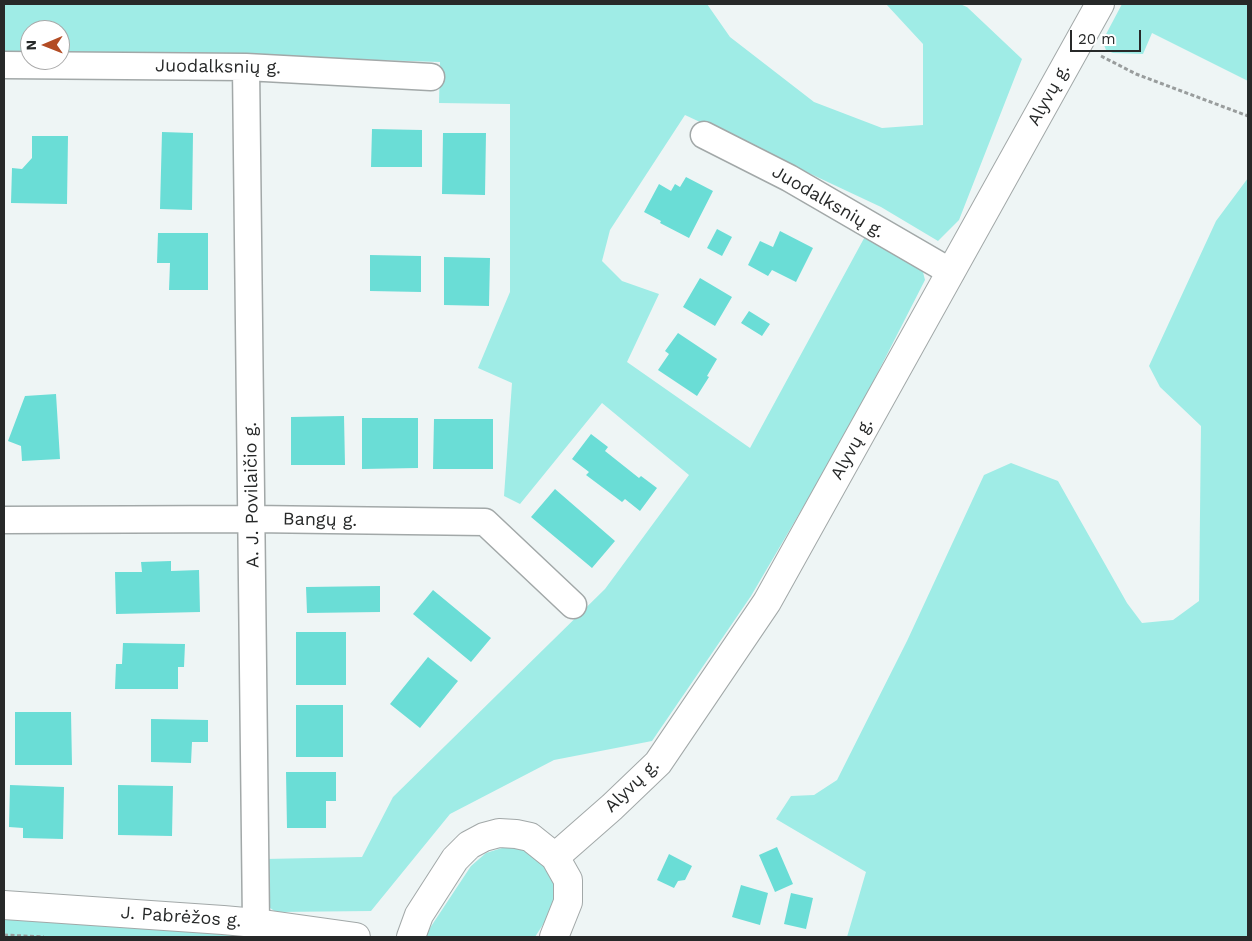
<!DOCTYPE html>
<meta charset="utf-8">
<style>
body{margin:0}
#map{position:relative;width:1252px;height:941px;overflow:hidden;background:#eef5f5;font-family:"Work Sans",sans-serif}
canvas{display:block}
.frame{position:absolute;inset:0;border:5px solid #272929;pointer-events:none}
.north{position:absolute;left:20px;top:20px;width:50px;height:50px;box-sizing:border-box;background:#fff;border:1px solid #a9a9a9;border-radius:50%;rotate:269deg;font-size:14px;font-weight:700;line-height:20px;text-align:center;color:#272929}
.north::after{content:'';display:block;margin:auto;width:18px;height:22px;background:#b34c24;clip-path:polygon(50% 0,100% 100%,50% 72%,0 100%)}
.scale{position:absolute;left:1070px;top:30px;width:71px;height:22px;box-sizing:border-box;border:2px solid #272929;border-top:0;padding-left:6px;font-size:15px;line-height:18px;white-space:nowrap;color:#272929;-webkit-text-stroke:4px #fff;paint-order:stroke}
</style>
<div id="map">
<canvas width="1252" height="941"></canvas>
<div class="frame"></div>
<div class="north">N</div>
<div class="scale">20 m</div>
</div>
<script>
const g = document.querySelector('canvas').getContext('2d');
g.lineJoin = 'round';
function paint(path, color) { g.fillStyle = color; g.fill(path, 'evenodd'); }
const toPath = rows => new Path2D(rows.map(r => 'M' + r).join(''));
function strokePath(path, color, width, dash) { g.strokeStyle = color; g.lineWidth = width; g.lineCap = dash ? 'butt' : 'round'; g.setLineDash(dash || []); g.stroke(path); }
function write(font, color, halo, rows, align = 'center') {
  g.font = font + ' "Work Sans",sans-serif'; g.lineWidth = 4.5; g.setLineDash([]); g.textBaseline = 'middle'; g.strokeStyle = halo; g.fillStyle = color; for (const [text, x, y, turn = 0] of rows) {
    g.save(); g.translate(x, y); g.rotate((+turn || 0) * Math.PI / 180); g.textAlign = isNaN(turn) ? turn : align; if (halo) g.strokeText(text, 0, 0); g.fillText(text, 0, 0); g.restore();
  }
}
const green = toPath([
 [4,4,707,4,730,37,814,102,882,128,923,125,923,44,886,4,960,4,967,7,1022,59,959,220,938,241,881,207,685,115,610,230,602,261,622,281,659,294,627,362,750,448,868,231,921,264,925,280,850,427,751,596,652,741,554,760,450,814,371,911,276,912,270,908,266,901,265,859,362,857,393,797,605,589,689,475,602,403,520,504,504,496,512,383,478,368,510,292,510,104,439,103,440,62,121,52,60,52,60,30,30,30,30,52,4,52],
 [1122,4,1248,4,1248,81,1152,33,1143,54,1113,53,1106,50,1104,45,1104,38],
 [1248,178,1248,937,847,937,866,872,776,819,791,796,814,795,837,780,907,641,984,475,1011,463,1058,481,1127,603,1142,623,1173,620,1199,601,1201,426,1160,387,1149,366,1216,221],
 [502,848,518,848,532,853,549,870,553,883,554,897,551,912,535,937,424,937,471,866,486,853],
 [4,919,240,934,249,937,4,937]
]);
const building = toPath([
 [372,129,422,130,422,167,371,167],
 [162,132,193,133,192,210,160,209],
 [443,133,486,133,485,195,442,194],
 [32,136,68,136,67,204,11,203,12,168,22,169,32,158],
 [686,177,713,191,689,238,660,223,661,221,644,212,659,184,671,191,675,184,680,187],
 [717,229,732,237,722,256,707,248],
 [780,231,813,248,796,282,772,270,768,276,748,265,760,241,773,247],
 [158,233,208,233,208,290,169,290,170,263,157,263],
 [370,255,421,256,421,292,370,291],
 [444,257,490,258,489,306,444,305],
 [700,278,732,297,715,326,683,307],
 [749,311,770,324,762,336,741,323],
 [678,333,717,359,707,376,709,377,697,396,658,370,669,354,665,351],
 [56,394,60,459,22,461,21,446,8,441,25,396],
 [344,416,345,465,291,465,291,417],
 [362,418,418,418,418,468,362,469],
 [434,419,493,419,493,469,433,469],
 [591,434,608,447,605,451,639,478,641,476,657,488,640,511,625,499,622,502,586,475,589,472,572,459],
 [555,489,615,541,592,568,531,517],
 [171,561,171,571,199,570,200,612,116,614,115,572,142,572,141,562],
 [380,586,380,612,307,613,306,587],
 [433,590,491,638,471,662,413,614],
 [296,632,346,632,346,685,296,685],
 [123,643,185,644,184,667,178,667,178,689,115,689,116,664,122,664],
 [428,657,458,681,420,728,390,704],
 [296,705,343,705,343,757,296,757],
 [15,712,71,712,72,765,15,765],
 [151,719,208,720,208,742,192,742,191,763,151,762],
 [286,772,336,772,336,801,326,801,326,828,287,828],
 [10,785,64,787,63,839,23,838,23,828,9,827],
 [118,785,173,786,172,836,118,835],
 [777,847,793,884,775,892,759,855],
 [669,854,692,866,685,880,678,881,674,888,657,880],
 [741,885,768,893,760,925,732,917],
 [791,893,813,898,806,929,784,924]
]);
const path = toPath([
 [1101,56,1136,74,1248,116],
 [4,935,44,937]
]);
const minor = toPath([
 [4,65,246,67,431,77],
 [246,67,256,923],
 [704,135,789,178,951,272],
 [4,520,252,519,485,522,573,605]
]);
const tertiary = toPath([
 [4,905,223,920,256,923,356,937]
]);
const primary = toPath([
 [555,857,612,807,658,763,767,602,1100,4],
 [411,937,419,915,455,859,469,845,484,837,499,833,516,834,530,837,555,857,568,880,568,902,554,937]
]);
const streetNames = [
 ["Juodalksnių g.",218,67,1],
 ["Alyvų g.",1049,95,-61],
 ["Juodalksnių g.",828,202,30],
 ["Alyvų g.",852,449,-61],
 ["A. J. Povilaičio g.",252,495,-91],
 ["Bangų g.",320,520,1],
 ["Alyvų g.",632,786,-44],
 ["J. Pabrėžos g.",181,917,4]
];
paint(green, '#9fece6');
paint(building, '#6addd6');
strokePath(minor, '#a2a8a8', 29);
strokePath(tertiary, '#a2a8a8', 30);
strokePath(primary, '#a2a8a8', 30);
strokePath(path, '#999d9d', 3, [4, 2.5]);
strokePath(minor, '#fff', 26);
strokePath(tertiary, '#fff', 28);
strokePath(primary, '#fff', 28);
write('18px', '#272929', '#fff', streetNames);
</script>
